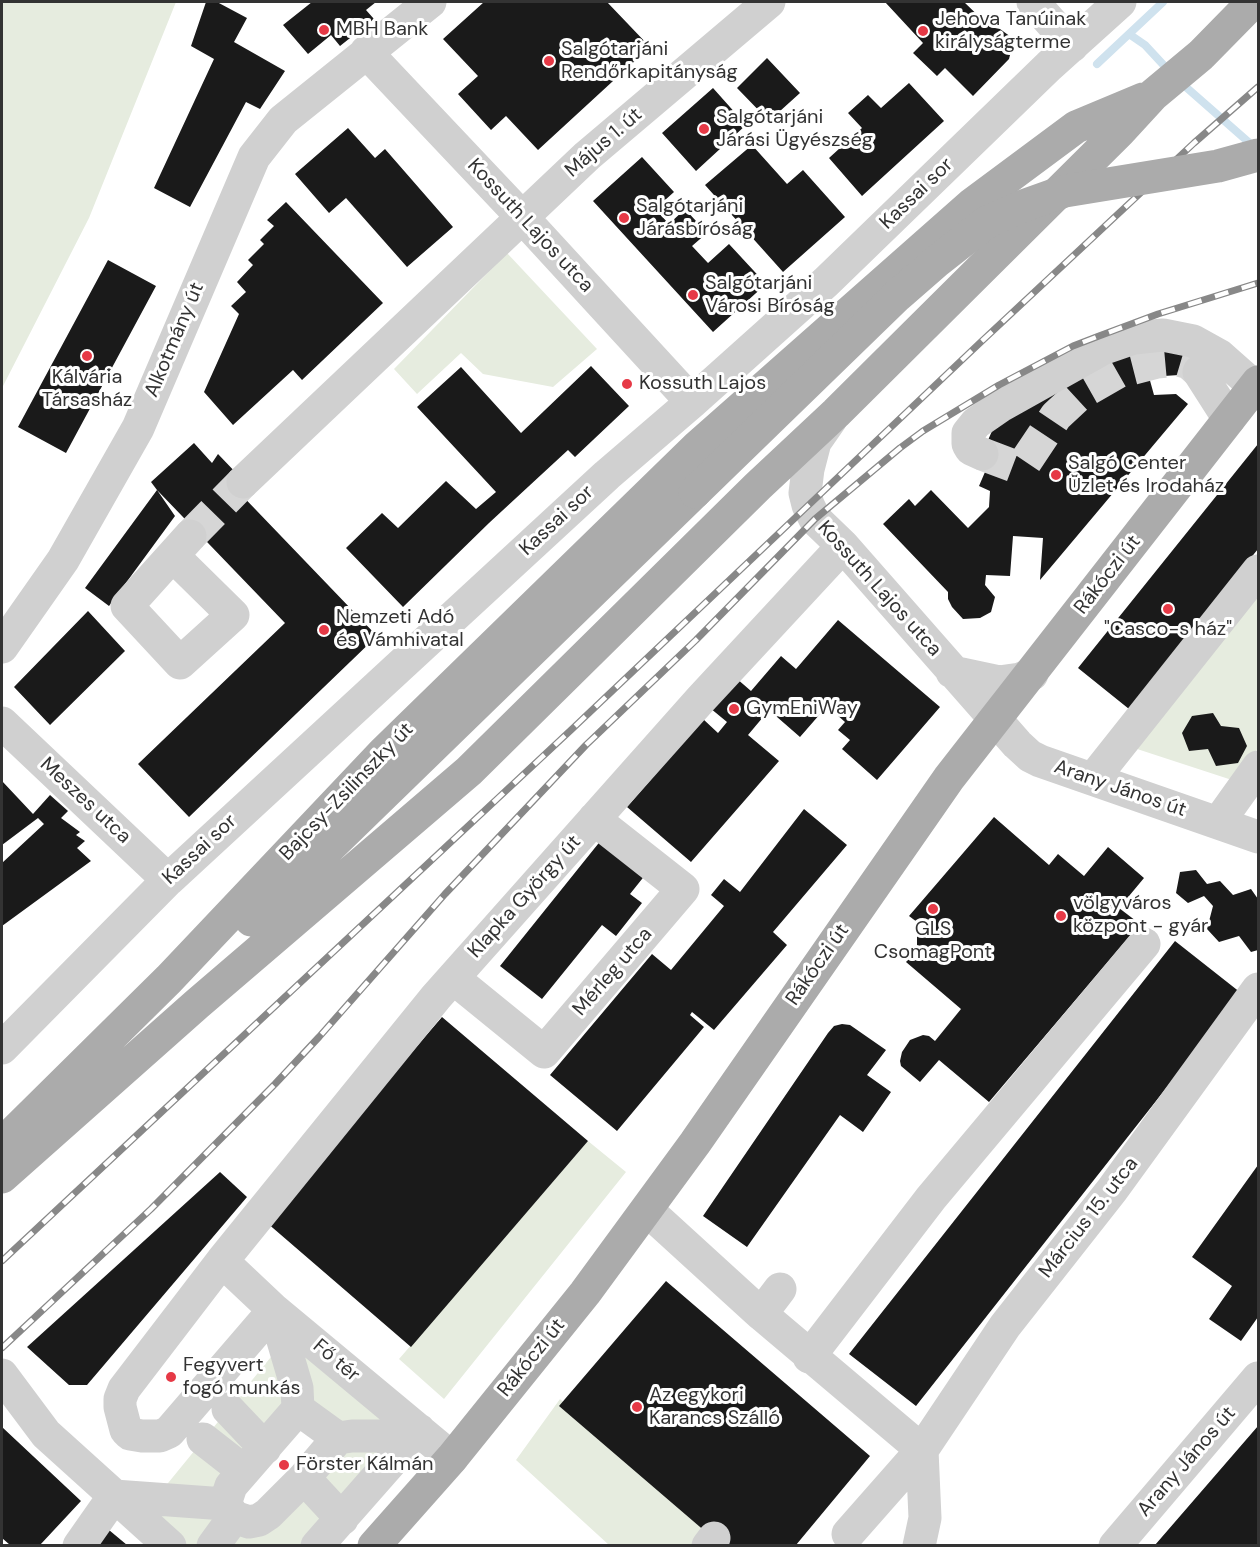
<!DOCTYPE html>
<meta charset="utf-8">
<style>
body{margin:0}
#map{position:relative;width:1260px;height:1547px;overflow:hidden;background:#fff;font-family:"DM Sans",sans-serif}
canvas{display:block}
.frame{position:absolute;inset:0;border:3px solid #333;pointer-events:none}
</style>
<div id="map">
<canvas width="1260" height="1547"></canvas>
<div class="frame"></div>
</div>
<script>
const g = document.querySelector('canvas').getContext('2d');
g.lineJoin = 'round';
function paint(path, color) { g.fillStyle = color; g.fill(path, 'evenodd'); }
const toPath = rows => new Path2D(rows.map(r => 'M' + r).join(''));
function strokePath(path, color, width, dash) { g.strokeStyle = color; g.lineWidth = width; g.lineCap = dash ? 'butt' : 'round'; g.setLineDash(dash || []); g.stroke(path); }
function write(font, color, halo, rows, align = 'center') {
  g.font = font + ' "DM Sans",sans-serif'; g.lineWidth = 6; g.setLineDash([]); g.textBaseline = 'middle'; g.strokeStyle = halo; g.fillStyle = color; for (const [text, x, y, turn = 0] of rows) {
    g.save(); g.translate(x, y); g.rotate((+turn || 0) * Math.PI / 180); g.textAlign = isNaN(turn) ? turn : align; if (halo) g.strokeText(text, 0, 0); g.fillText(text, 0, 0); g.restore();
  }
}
const green = toPath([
 [2,2,176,2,89,218,2,388],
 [507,253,597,349,553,387,483,374,461,353,417,394,394,369],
 [1258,584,1258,748,1235,781,1131,747],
 [588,1141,626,1172,444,1399,399,1359],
 [284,1341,412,1436,316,1545,169,1545,155,1499],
 [297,1388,352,1436,227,1526],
 [560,1399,686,1514,721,1545,609,1545,516,1460]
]);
const stream = toPath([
 [1129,34,1145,45,1170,72],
 [1097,64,1163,2],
 [1179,81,1253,146]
]);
const building = toPath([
 [206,2,217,2,247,18,234,42,285,71,260,109,246,102,190,207,154,188,214,59,191,46],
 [312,2,376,2,366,10,374,19,340,46,331,35,308,54,283,25],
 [484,2,607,2,650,47,538,150,506,116,491,130,458,94,478,76,443,39],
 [885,2,964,2,990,27,1000,29,1011,37,1012,47,1009,59,973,96,945,68,937,76,913,53,923,43],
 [767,58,800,93,769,121,737,88],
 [909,83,944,121,862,196,829,158,862,128,848,113,868,95,881,108],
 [713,88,746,125,696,171,662,133],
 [348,128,375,158,385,149,453,227,407,267,346,198,329,213,295,174],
 [752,145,787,184,803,170,845,217,783,272,705,185],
 [642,157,674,192,655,209,669,224,685,209,707,233,692,246,708,263,729,244,766,284,713,332,593,201],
 [286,202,383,303,302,380,293,370,233,425,204,392,239,314,231,306,246,292,237,282,253,265,248,260,264,244,260,240,274,226,267,220],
 [108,260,156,286,66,453,18,427],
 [1187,343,1194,374,1149,377,1154,395,1176,394,1188,404,1040,580,1043,538,1013,536,1010,576,986,575,985,585,995,597,991,612,980,618,963,619,952,607,948,599,948,592,883,524,909,499,915,506,931,490,968,528,989,507,990,491,979,486,988,465,979,461,992,431,1080,366],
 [591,366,629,406,575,457,568,450,489,523,403,607,346,548,382,513,398,528,446,481,476,509,496,492,417,407,461,367,521,433],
 [194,443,212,463,218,454,240,477,232,485,377,636,189,817,138,764,285,623,157,490,175,516,109,606,85,588,157,490,151,482],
 [1258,444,1258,549,1129,709,1078,668],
 [88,611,125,651,50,725,14,687],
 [838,620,940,707,877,780,842,749,850,740,838,730,845,722,827,706,800,737,769,710,748,735,779,761,691,862,627,807,703,719,718,733,727,722,710,708,736,678,751,691,781,656,796,669],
 [1213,713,1221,726,1239,728,1247,746,1238,763,1216,766,1208,749,1189,751,1182,733,1192,716],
 [2,781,33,814,50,795,68,811,61,818,80,832,76,835,85,841,77,848,91,861,2,926,2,863,44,824,38,818,2,845],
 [804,809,847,845,773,932,787,945,714,1030,692,1012,690,1015,704,1027,617,1131,550,1075,652,954,671,970,724,906,711,895,724,879,740,892],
 [994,817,1049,865,1058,854,1084,876,1108,847,1144,878,1119,908,1140,924,989,1102,939,1060,920,1082,901,1066,900,1061,902,1052,910,1040,923,1035,929,1036,935,1041,961,1009,906,962,917,950,917,922,909,916],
 [602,839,646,874,630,894,642,903,616,936,602,925,542,999,500,966],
 [1196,870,1207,884,1220,881,1233,895,1251,889,1258,899,1258,950,1251,952,1239,936,1219,942,1207,929,1213,906,1204,896,1188,903,1176,893,1180,872],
 [1175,941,1241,993,916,1406,849,1354],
 [442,1017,588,1141,411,1347,266,1222],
 [842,1024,850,1025,886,1050,867,1075,891,1092,863,1132,840,1115,747,1247,703,1216,828,1033,834,1026],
 [1258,1165,1258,1317,1241,1341,1209,1319,1232,1286,1192,1257],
 [220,1172,247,1197,87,1385,69,1385,27,1347],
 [666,1281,870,1456,796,1545,721,1545,559,1406],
 [1258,1426,1258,1545,1155,1545],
 [2,1427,81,1501,40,1545,10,1545,2,1538],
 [109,1530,127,1545,97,1545]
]);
const minorTunnel = toPath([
 [982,454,1019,468,1022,467,1056,416,1081,393,1118,372,1157,362,1179,360,1189,363,1199,372],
 [190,536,243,482]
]);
const minor = toPath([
 [1033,2,1072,46],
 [366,52,522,217,692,402],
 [1199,372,1229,419],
 [831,419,815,442,808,469,805,493,808,505,815,519,843,546,1017,744,1030,756,1040,761,1258,837],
 [982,454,971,449,968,444,968,433,976,423,1002,405,1102,349,1134,338,1163,335,1193,341,1220,356,1255,387],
 [243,482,587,156,769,2],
 [173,556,233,615,180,663,127,606,190,536],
 [2,647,63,560,138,428,254,157,283,120,430,2],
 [952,672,999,682,1020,679,1032,674],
 [2,723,168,880],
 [1093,779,1258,571],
 [1218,823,1258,767],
 [453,978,544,1052,683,889,594,819],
 [2,1048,168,880,607,475,692,402,826,282,1049,66,1120,2],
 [647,1210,761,1314,922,1450,925,1518,919,1546],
 [222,1261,274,1310,452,1458],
 [274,1310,169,1432,160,1436,142,1436,130,1434,126,1430,120,1407,120,1399,124,1389,222,1261,436,997,701,699,843,546],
 [761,1314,780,1289],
 [809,1357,931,1198,1144,944],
 [2,1375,46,1434,170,1546],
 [228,1409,265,1448],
 [338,1438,352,1436,412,1436],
 [203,1439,244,1471],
 [304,1478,342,1519],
 [234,1517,225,1504,231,1486,298,1409,297,1388,274,1310],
 [848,1534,922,1450,1005,1326,1112,1190,1258,989],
 [79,1546,114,1496,225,1504],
 [213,1546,234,1517,249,1522,259,1520,268,1514,304,1478,338,1438,298,1409],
 [317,1546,419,1430],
 [708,1546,714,1538],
 [1115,1546,1258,1378]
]);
const major = toPath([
 [251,920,308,868,695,492],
 [2,1144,169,979,383,753,698,446,971,205,1076,127,1143,99],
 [2,1177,197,1004,469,771,758,486,836,413,1119,132,1153,95,1201,55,1253,2],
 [374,1546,452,1458,585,1293,695,1143,949,778,1258,382]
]);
const rail = toPath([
 [2,1261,571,730,983,340,1194,143,1258,87],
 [2,1348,151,1209,275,1084,319,1037,445,894,586,745,696,640,815,519,900,448,923,431,999,385,1073,346,1099,336,1158,314,1258,283]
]);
const majorBridge = toPath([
 [695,492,897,296,936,262,987,222,1023,206,1065,191,1218,166,1258,155]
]);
const markers = [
 [324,30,6,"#e63946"],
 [923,31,6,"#e63946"],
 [549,61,6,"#e63946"],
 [704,129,6,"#e63946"],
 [624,218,6,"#e63946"],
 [693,295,6,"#e63946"],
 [87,356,6,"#e63946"],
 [627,384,6,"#e63946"],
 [1056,475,6,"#e63946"],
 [1168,609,6,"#e63946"],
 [324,630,6,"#e63946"],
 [734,709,6,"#e63946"],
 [933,909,6,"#e63946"],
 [1061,916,6,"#e63946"],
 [171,1377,6,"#e63946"],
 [637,1407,6,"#e63946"],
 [284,1465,6,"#e63946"]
];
const poiNames = [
 ["Jehova Tanúinak",935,20],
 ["királyságterme",935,43],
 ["MBH Bank",336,30],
 ["Salgótarjáni",561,50],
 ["Rendőrkapitányság",561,73],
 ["Salgótarjáni",716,118],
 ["Járási Ügyészség",716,141],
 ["Salgótarjáni",636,207],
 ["Járásbíróság",636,230],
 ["Salgótarjáni",705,284],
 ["Városi Bíróság",705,307],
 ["Kálvária",87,378,"center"],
 ["Társasház",87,401,"center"],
 ["Kossuth Lajos",639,384],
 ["Salgó Center",1068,464],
 ["Üzlet és Irodaház",1068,487],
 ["Nemzeti Adó",336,618],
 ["és Vámhivatal",336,641],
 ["\"Casco-s ház\"",1168,630,"center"],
 ["GymEniWay",746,709],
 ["völgyváros",1073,904],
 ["központ - gyár",1073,927],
 ["GLS",933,930,"center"],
 ["CsomagPont",933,953,"center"],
 ["Fegyvert",183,1366],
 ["fogó munkás",183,1389],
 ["Az egykori",649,1396],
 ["Karancs Szálló",649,1419],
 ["Förster Kálmán",296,1465]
];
const streetNames = [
 ["Május 1. út",604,143,-41],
 ["Kassai sor",917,194,-44],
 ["Kossuth Lajos utca",530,226,47],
 ["Alkotmány út",175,340,-67],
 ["Kassai sor",557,521,-43],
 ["Rákóczi út",1108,575,-52],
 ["Kossuth Lajos utca",879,589,48],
 ["Arany János út",1120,789,19],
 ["Bajcsy-Zsilinszky út",347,792,-46],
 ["Meszes utca",85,801,43],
 ["Kassai sor",200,850,-43],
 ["Klapka György út",525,897,-48],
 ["Rákóczi út",818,965,-55],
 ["Mérleg utca",613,972,-49],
 ["Március 15. utca",1089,1218,-52],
 ["Rákóczi út",532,1358,-51],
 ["Fő tér",336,1361,40],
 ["Arany János út",1187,1462,-49]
];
paint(green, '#e6ecdf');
strokePath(stream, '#cfe2ee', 8);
paint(building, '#1a1a1a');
strokePath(minorTunnel, '#d6d6d6', 33, [33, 16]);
strokePath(minor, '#d0d0d0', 33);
strokePath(major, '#ababab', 33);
strokePath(rail, '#888', 7);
strokePath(rail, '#fff', 4.5, [14]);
strokePath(majorBridge, '#ababab', 33);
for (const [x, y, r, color] of markers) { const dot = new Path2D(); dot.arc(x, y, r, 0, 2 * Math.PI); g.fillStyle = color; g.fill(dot); strokePath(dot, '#fff', 2); }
write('20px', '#333', '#fff', poiNames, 'left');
write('20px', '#333', '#fff', streetNames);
</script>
